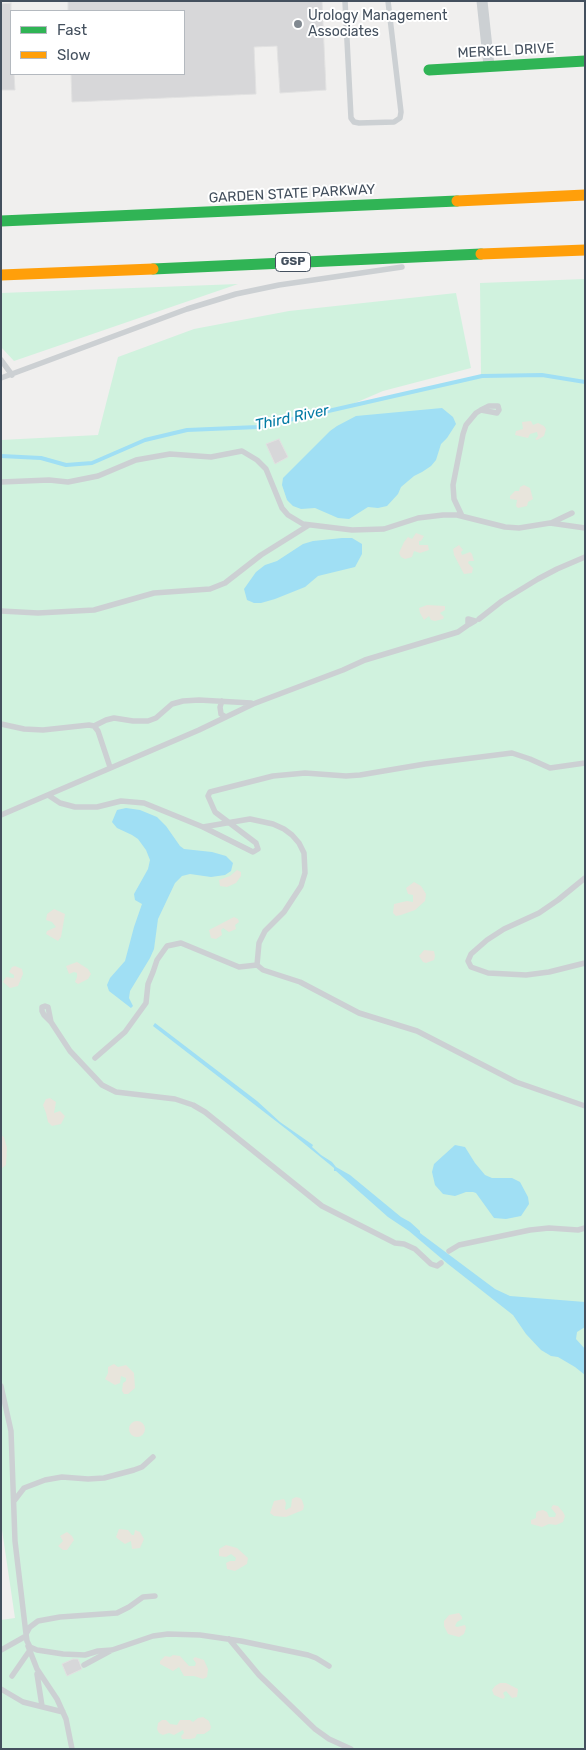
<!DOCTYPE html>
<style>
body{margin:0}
#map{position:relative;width:586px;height:1750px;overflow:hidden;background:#f0efee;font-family:Rubik,sans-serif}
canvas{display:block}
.frame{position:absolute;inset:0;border:2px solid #44505e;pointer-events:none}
.legend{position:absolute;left:10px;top:10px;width:175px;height:65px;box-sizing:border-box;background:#fff;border:1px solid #b4b9bf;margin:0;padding:6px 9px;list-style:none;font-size:15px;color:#44505e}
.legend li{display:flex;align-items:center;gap:10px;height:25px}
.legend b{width:25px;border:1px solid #b4b9bf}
</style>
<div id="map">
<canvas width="586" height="1750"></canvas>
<div class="frame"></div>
<ul class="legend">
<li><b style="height:6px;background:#30b455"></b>Fast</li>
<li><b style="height:6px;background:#ff9f0a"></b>Slow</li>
</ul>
</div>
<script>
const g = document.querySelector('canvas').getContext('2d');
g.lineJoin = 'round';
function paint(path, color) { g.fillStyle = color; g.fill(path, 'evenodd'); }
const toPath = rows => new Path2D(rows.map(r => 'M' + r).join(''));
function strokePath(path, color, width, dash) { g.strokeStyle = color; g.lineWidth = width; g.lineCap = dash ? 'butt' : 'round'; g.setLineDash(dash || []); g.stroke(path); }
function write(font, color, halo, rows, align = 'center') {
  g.font = font + ' Rubik,sans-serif'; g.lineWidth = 4; g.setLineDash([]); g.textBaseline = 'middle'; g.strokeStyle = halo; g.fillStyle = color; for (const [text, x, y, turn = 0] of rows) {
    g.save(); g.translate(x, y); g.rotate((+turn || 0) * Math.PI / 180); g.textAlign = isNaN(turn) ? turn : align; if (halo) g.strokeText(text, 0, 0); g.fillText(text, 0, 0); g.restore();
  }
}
const green = toPath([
 [585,279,585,1749,1,1749,1,1620,15,1618,1,1523,1,440,98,435,118,357,194,329,289,311,456,293,471,368,383,391,348,406,481,376,480,283],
 [238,284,14,361,1,347,1,293]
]);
const sand = toPath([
 [531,421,533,425,538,423,544,426,546,429,544,436,537,440,535,439,538,436,537,432,530,434,528,438,515,435,516,431,523,429,522,422],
 [524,485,530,488,533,499,528,502,527,506,518,508,516,506,517,500,510,499,510,496,515,491,519,491,520,487],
 [416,533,424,536,421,541,419,541,419,545,428,545,429,550,420,553,414,551,412,557,405,559,401,557,399,553,404,542,408,537,412,539],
 [459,545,463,550,461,552,462,555,470,552,472,554,474,561,469,561,468,563,473,568,472,573,464,574,454,555,453,549],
 [427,605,445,606,445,610,440,613,444,617,443,619,435,621,431,620,429,616,424,620,420,613,419,608],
 [237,870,241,872,241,876,236,883,227,887,220,886,219,880,230,876],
 [414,882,421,886,426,894,425,901,415,910,401,915,396,916,393,913,394,904,407,901,413,902,413,895,408,894,406,888],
 [54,909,65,914,61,937,58,941,46,934,47,931,56,927,52,922,46,920,47,914],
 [234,917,238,919,239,922,235,925,236,929,229,932,223,928,221,930,222,935,216,939,211,938,209,930],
 [424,950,434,951,435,956,434,960,426,963,423,962,419,956],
 [77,962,88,969,91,974,88,979,78,984,75,982,77,977,77,973,74,972,69,974,66,966],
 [15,966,22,969,23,974,18,986,10,988,3,982,6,977,14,978,14,975,9,972,12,967],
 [50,1098,56,1102,54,1113,60,1111,65,1116,61,1124,52,1126,48,1122,46,1113,43,1105,46,1099],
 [1,1135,4,1137,7,1148,6,1165,1,1169],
 [114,1364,118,1367,126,1365,134,1373,135,1388,128,1394,124,1394,122,1391,123,1383,126,1381,126,1378,121,1376,120,1383,115,1385,105,1379,108,1373,108,1367],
 '129 1429a8 8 0 1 1 16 0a8 8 0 1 1-16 0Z',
 [296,1497,300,1498,302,1500,304,1506,303,1510,286,1517,274,1516,270,1513,274,1501,284,1499,286,1503,285,1509,286,1510,291,1507,292,1499],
 [553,1505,558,1506,563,1512,565,1516,563,1522,556,1525,549,1524,542,1527,531,1524,531,1520,536,1518,536,1513,538,1511,543,1510,547,1512,549,1517,555,1517,556,1514,551,1508],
 [119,1529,128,1530,132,1535,134,1535,135,1530,140,1532,144,1539,140,1548,132,1549,131,1541,125,1544,118,1539,116,1537],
 [67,1532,72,1536,74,1540,67,1550,63,1550,58,1546,63,1541,60,1536],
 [226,1545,237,1548,248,1558,247,1564,235,1571,227,1569,226,1563,230,1561,235,1561,236,1558,231,1554,226,1557,219,1556,219,1549],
 [459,1613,462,1617,462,1619,457,1622,455,1626,457,1627,465,1625,466,1628,464,1634,459,1637,448,1634,444,1626,444,1621,449,1615],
 [173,1655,180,1656,189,1666,195,1666,196,1663,193,1659,195,1657,204,1660,208,1669,207,1677,203,1679,194,1676,184,1676,179,1667,173,1671,160,1664,160,1661,165,1656,170,1657],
 [506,1683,518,1689,517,1697,512,1698,506,1691,503,1693,505,1697,503,1699,494,1695,492,1690,495,1686,500,1683],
 [203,1717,209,1721,211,1727,210,1730,204,1734,197,1734,195,1738,190,1739,182,1739,181,1736,184,1733,183,1730,174,1735,169,1733,163,1735,159,1733,157,1729,158,1723,162,1720,166,1720,170,1724,177,1725,180,1720,190,1720,193,1722,198,1718]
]);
const water = toPath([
 [442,408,453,417,456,424,447,438,441,444,436,460,431,466,422,472,414,476,401,487,398,494,387,506,378,508,368,507,349,519,338,518,315,508,301,509,293,506,287,500,282,485,283,478,330,431,337,426,356,416],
 [342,538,352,538,362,544,362,554,355,567,318,576,305,587,275,599,261,603,254,603,247,600,244,589,256,572,265,565,277,561,303,544,313,541],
 [126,808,140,810,157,817,166,826,180,846,184,849,212,852,226,856,233,863,231,871,225,875,211,877,190,874,182,876,175,883,158,919,154,949,150,958,130,991,129,998,133,1006,131,1008,109,991,107,985,110,978,125,961,134,927,142,904,135,900,134,894,148,869,150,860,146,850,138,839,132,835,117,828,112,822,117,810],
 [155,1023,257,1101,280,1122,313,1145,312,1147,321,1155,332,1162,336,1167,350,1175,401,1217,410,1222,420,1231,420,1233,495,1289,510,1296,585,1302,585,1327,577,1332,576,1339,585,1349,585,1375,575,1367,558,1357,551,1356,541,1350,526,1334,513,1315,448,1264,409,1231,388,1217,336,1171,334,1171,334,1168,290,1132,153,1026],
 [455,1145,465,1147,475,1163,485,1175,492,1178,512,1178,520,1182,528,1197,529,1204,521,1216,506,1219,494,1218,476,1193,473,1192,466,1192,455,1196,443,1194,435,1185,432,1172,434,1164]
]);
const stream = toPath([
 [1,456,41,458,66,465,92,463,145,440,187,430,258,427,482,376,542,375,585,382]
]);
const building = toPath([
 [68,1,322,1,326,90,280,93,277,46,254,47,256,94,72,102,71,74,184,74,184,11,68,11,68,1],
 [11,3,11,74,14,74,15,90,1,90,1,4,11,3],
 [279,439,288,457,275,464,266,444,279,439],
 [73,1659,78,1659,82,1669,67,1676,62,1664,73,1659]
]);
const lane = toPath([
 [345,1,351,118,354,122,359,123,394,122,400,118,401,112,388,1],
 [1,360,12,375],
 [1,378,187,309,236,294,279,285,402,267],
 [1,482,49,480,68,482,98,476,136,460,170,454,211,457,242,451,257,460,266,469,282,508,288,515,303,524,352,530,384,529,418,518,443,515,457,515,505,527,519,528,550,523,585,528],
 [462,516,454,499,453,485,463,434,466,425,476,413,481,410,489,406,498,406,499,410,497,413,481,410],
 [551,523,572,513],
 [1,611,38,613,94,610,154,593,210,589,225,583,261,555,309,525],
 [479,619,502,601,538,579,557,569,585,557],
 [222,701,220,707,221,714,226,717],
 [1,724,24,729,43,730,89,725,94,726,98,731,110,767],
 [94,726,106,720,114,718,133,721,148,721,156,718,172,704,183,701,199,700,251,703],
 [48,795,60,803,75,807,97,807,121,801,144,803,203,827,253,852,258,849,256,843,215,812,208,796,210,792,273,776,305,773,346,776,360,775,425,764,512,753,530,759,550,768,585,763],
 [1,815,199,730,253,704,343,670,365,660,458,632,468,625,468,619,475,621,470,624],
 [203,827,250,819,273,824,284,829,292,835,299,843,304,853,305,873,301,886,284,912,265,931,259,943,257,965],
 [585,878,558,900,539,913,504,929,487,940,471,954,468,961,471,967,488,973,526,975,549,972,585,963],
 [257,965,263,970,300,982,359,1013,417,1031,516,1082,585,1106],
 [51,1022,48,1007,45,1006,42,1007,42,1011,44,1015,51,1022,70,1051,102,1085,116,1092,175,1099,193,1105,205,1112,322,1206,395,1243,404,1244,415,1249,431,1264,437,1266,441,1263],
 [95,1058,125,1032,146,1003,148,984,153,972,157,960,167,946,181,943,239,967,257,965],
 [449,1251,459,1245,530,1230,549,1228,578,1230,585,1228],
 [1,1386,11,1431,15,1541,26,1634],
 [14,1501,24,1488,45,1480,62,1477,88,1479,104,1478,134,1470,142,1467,153,1457],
 [155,1596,143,1597,129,1607,117,1613,60,1617,38,1621,30,1627,26,1634,27,1641,30,1647,37,1650,63,1654,85,1655,98,1651,112,1650,153,1636,168,1634,200,1635,241,1641,308,1655,316,1658,329,1666],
 [229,1639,259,1675,315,1729,329,1739,351,1749],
 [28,1646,37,1669,57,1699,66,1719,72,1749],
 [1,1650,26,1636],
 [84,1665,110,1651],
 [37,1674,42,1706],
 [12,1676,30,1650],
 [1,1689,23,1702,63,1712]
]);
const street = toPath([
 [482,1,489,66]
]);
const fast = toPath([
 [429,70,585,61],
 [1,221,457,201],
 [153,269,481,254]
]);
const slow = toPath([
 [457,201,585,195],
 [481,254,585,250],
 [1,275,153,269]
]);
const markers = [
 [298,24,5,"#808890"]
];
const shields = [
 [293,262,35]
];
const shieldNames = [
 ["GSP",293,262]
];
const poiNames = [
 ["Urology Management",308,16],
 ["Associates",308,32]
];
const streetNames = [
 ["MERKEL DRIVE",506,51,-3],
 ["GARDEN STATE PARKWAY",292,194,-3]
];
const waterNames = [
 ["Third River",292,418,-12]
];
paint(green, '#d0f2de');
paint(sand, '#e8e5dc');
paint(water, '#a0dff4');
strokePath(stream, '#a0dff4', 4);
paint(building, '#d7d7d9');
strokePath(building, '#e1e1e1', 1);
strokePath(lane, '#ccd0d3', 5.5);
strokePath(street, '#ccd0d3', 11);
strokePath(fast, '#30b455', 11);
strokePath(slow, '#ff9f0a', 11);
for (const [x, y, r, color] of markers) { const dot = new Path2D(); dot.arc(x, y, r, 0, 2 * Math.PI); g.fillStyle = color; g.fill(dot); strokePath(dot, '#fff', 2); }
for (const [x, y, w] of shields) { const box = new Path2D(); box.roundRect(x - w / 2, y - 9.5, w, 19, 4); g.fillStyle = '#fff'; g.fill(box); strokePath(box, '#44505e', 1); }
write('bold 12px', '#44505e', null, shieldNames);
write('14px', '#44505e', '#fff', poiNames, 'left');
write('14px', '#44505e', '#fff', streetNames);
write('italic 15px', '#027aa4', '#fff', waterNames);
</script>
